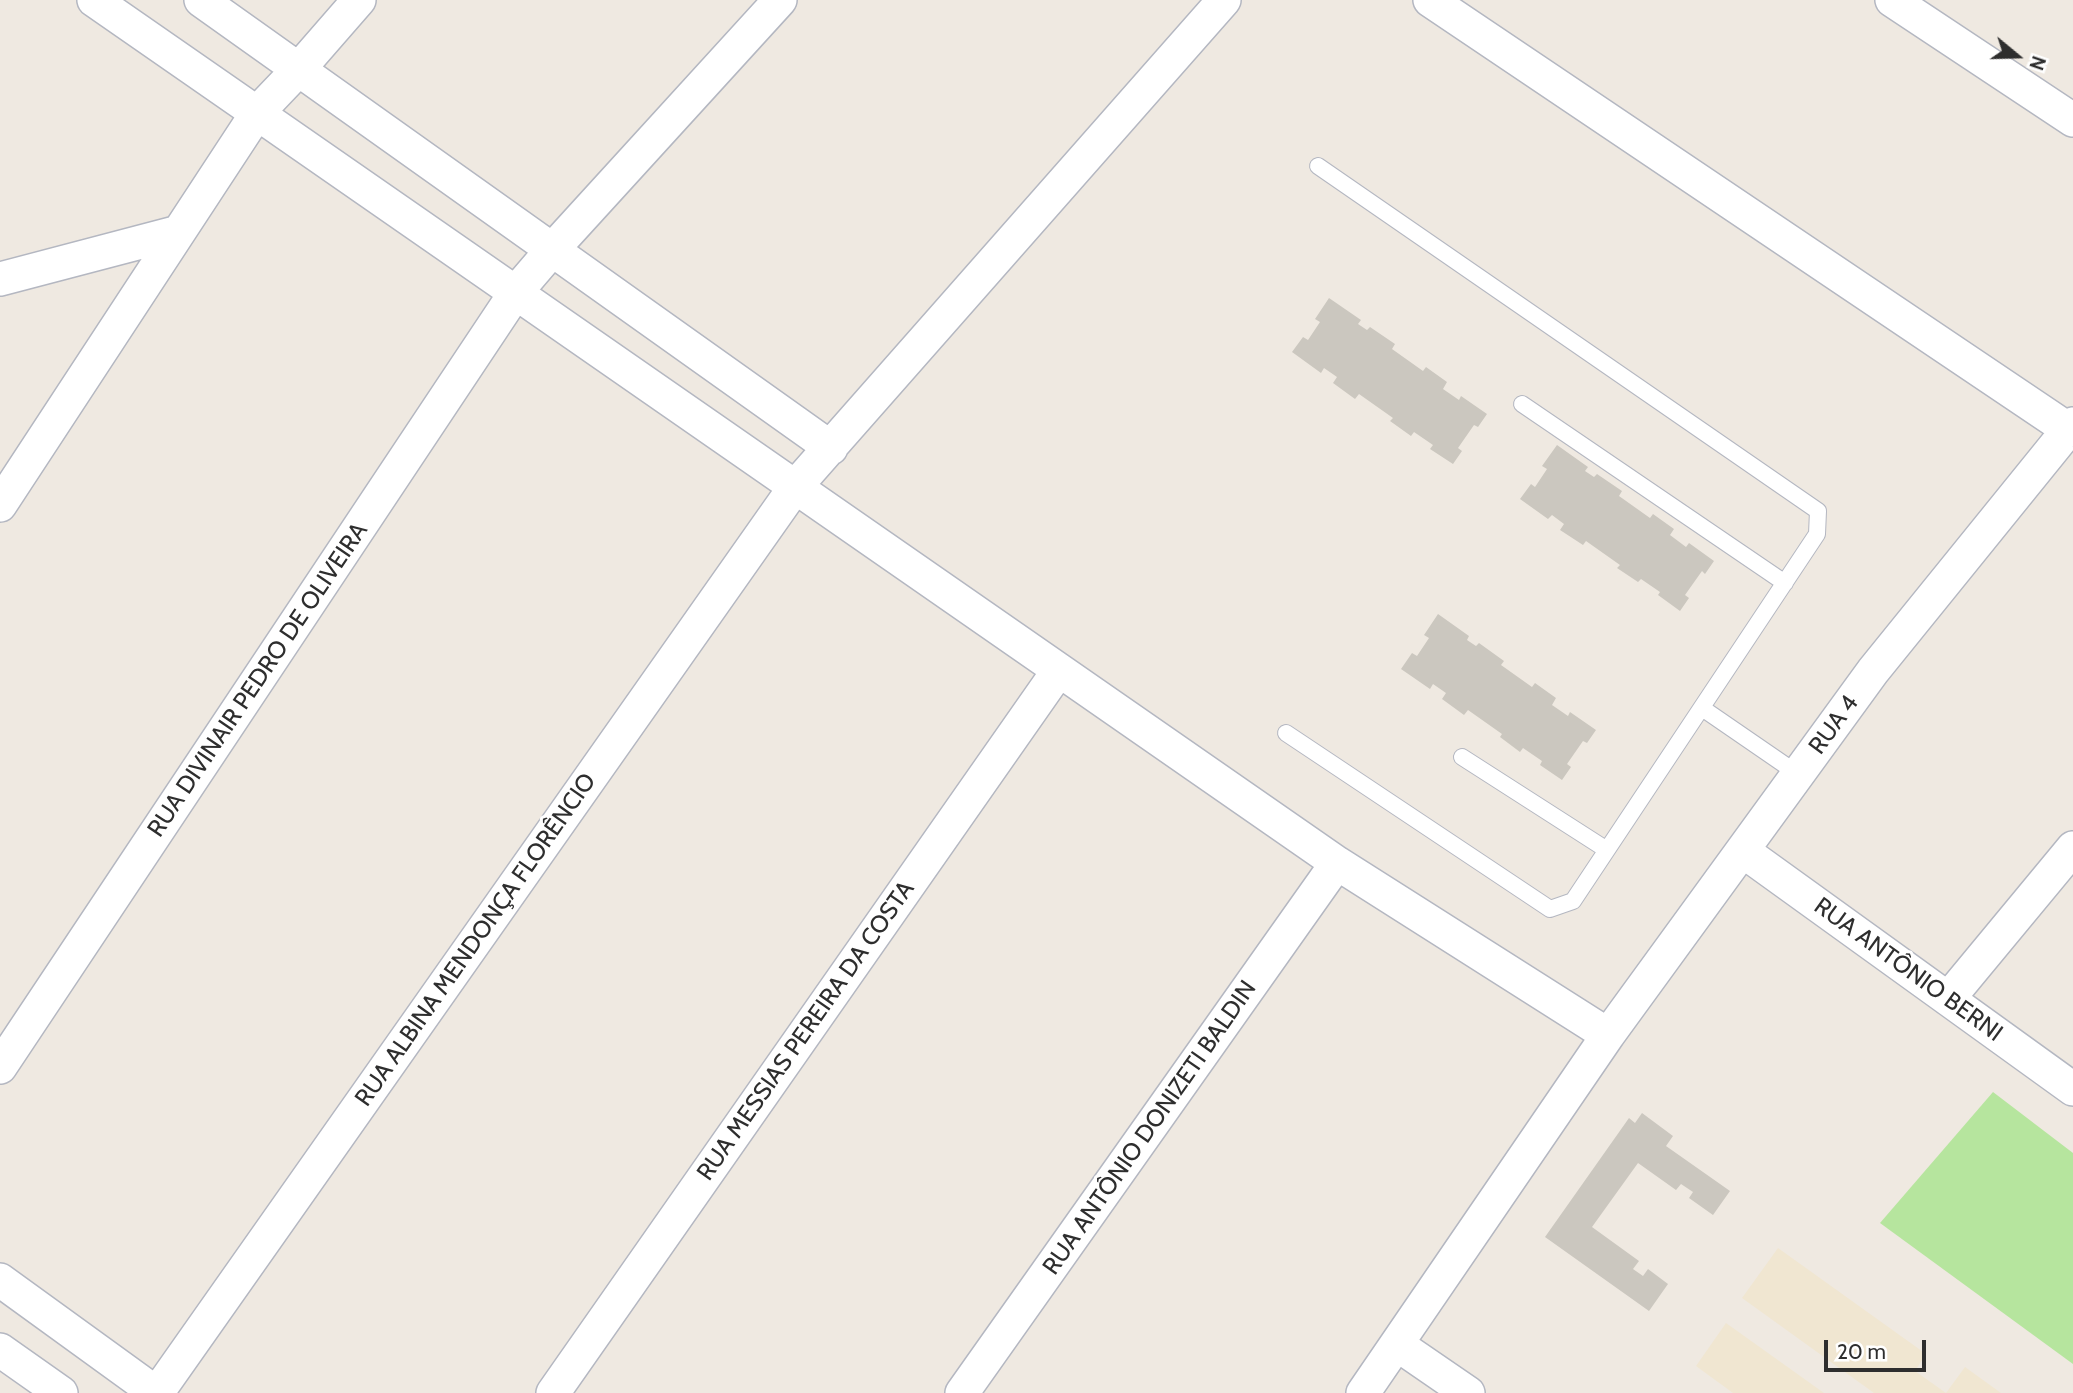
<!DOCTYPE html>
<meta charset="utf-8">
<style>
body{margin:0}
#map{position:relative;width:2073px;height:1393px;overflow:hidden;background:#efe9e1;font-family:Cabin,sans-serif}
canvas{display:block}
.north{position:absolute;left:1982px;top:21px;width:70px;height:70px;-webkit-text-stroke:5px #fff;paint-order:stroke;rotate:109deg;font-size:19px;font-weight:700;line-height:28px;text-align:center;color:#2e2e2e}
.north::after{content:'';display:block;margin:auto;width:24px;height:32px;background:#2e2e2e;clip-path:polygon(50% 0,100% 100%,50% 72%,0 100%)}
.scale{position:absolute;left:1824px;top:1340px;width:102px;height:32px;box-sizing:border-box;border:4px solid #2e2e2e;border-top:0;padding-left:9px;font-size:21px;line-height:24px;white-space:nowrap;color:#2e2e2e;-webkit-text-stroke:5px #fff;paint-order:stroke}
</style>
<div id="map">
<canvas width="2073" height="1393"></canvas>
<div class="north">N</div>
<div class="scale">20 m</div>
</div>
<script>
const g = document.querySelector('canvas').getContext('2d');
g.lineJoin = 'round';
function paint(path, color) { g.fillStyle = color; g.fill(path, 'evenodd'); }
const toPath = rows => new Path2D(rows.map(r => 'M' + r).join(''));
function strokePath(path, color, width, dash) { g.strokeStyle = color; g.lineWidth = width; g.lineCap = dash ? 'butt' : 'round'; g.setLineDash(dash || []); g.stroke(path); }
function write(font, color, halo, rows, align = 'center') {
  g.font = font + ' Cabin,sans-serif'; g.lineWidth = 6; g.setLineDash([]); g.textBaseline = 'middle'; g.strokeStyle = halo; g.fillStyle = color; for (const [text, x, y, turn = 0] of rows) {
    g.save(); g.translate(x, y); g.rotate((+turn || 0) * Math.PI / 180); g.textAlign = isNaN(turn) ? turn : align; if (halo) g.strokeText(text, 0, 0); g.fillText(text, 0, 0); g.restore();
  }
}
const education = toPath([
 [1778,1248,1926,1354,1915,1371,1946,1393,1965,1367,2001,1393,1874,1393,1742,1298],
 [1726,1323,1824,1393,1733,1393,1696,1366]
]);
const green = toPath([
 [1993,1092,2073,1153,2073,1364,1880,1223]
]);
const building = toPath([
 [1329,298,1361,320,1358,324,1367,330,1370,327,1395,344,1392,349,1423,371,1426,367,1447,382,1443,389,1459,400,1461,396,1487,414,1478,427,1474,425,1458,448,1462,451,1453,464,1430,449,1433,445,1414,432,1411,436,1390,421,1393,418,1359,394,1355,399,1333,383,1337,377,1324,368,1321,373,1292,352,1303,337,1308,340,1320,322,1315,319],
 [1557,445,1588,467,1585,471,1594,477,1597,474,1622,491,1619,496,1650,518,1653,514,1674,529,1670,535,1686,547,1689,543,1714,561,1705,574,1702,571,1685,595,1689,598,1680,611,1658,595,1660,592,1641,579,1638,582,1617,568,1620,565,1586,541,1583,545,1560,530,1564,524,1552,515,1548,519,1520,499,1531,484,1535,487,1547,469,1542,466],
 [1438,614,1469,636,1467,640,1476,646,1479,643,1504,661,1501,665,1532,687,1535,683,1556,698,1552,705,1568,716,1570,712,1596,730,1587,743,1583,741,1567,764,1571,767,1562,780,1540,765,1542,761,1523,748,1520,752,1500,737,1502,734,1468,710,1464,715,1442,699,1446,693,1433,684,1430,689,1401,669,1412,653,1417,656,1429,638,1424,635],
 [1642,1113,1673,1136,1666,1146,1730,1191,1713,1215,1689,1198,1693,1192,1681,1184,1676,1190,1638,1163,1592,1227,1639,1261,1633,1269,1643,1276,1648,1269,1668,1284,1649,1311,1545,1237,1629,1118,1635,1123]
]);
const service = toPath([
 [1522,404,1785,583],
 [1702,708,1798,774],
 [1286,733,1550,909,1573,901,1817,534,1818,511,1318,166],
 [1462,757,1607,850]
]);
const minor = toPath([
 [94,0,1337,863,1608,1035],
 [201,0,831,448],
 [1430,0,2069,430],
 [1892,0,2073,120],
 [0,279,179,232],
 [0,505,257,113,298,70,359,0],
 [1743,851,2073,1089],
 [1948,999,2073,848],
 [0,1067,516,292,552,250,780,0],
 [0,1280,156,1393],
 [1398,1345,1468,1393],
 [0,1350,61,1393],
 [157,1393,795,487,1224,0],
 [553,1393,1059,670],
 [962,1393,1337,863],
 [1363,1393,1608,1035,1873,671,2073,424]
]);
const streetNames = [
 ["RUA DIVINAIR PEDRO DE OLIVEIRA",258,680,-56],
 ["RUA 4",1834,725,-54],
 ["RUA ALBINA MENDONÇA FLORÊNCIO",476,940,-55],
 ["RUA ANTÔNIO BERNI",1908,970,36],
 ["RUA MESSIAS PEREIRA DA COSTA",806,1031,-55],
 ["RUA ANTÔNIO DONIZETI BALDIN",1150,1128,-55]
];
paint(education, '#f0e6d1');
paint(green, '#b6e59e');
paint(building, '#cbc7bf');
strokePath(service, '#b4b7c1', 18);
strokePath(minor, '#b4b7c1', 36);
strokePath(service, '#fff', 16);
strokePath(minor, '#fff', 33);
write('24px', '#2e2e2e', '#fff', streetNames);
</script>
